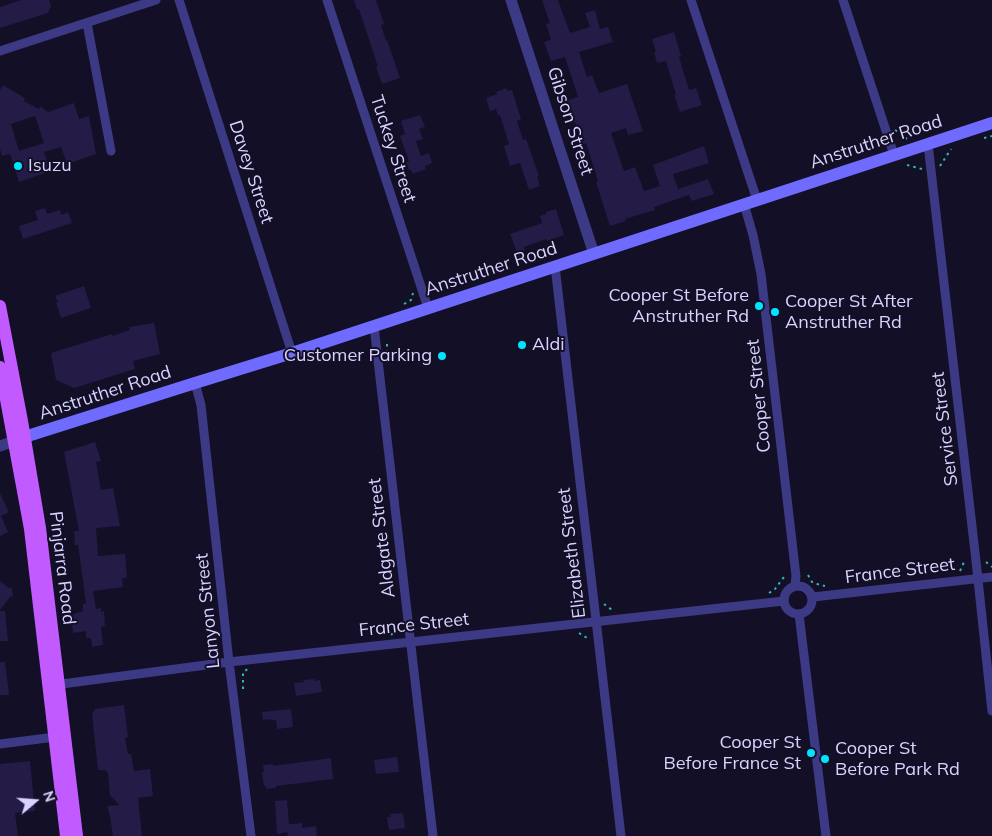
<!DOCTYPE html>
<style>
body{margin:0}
#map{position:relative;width:992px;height:836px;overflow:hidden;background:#130f26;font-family:Mulish,sans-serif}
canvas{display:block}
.north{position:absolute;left:10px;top:776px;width:50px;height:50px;-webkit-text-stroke:4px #130f26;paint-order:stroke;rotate:72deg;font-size:14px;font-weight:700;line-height:20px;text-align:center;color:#d9d4ff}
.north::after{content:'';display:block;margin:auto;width:18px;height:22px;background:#d9d4ff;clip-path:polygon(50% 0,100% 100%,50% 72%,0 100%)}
</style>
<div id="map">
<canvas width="992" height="836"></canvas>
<div class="north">N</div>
</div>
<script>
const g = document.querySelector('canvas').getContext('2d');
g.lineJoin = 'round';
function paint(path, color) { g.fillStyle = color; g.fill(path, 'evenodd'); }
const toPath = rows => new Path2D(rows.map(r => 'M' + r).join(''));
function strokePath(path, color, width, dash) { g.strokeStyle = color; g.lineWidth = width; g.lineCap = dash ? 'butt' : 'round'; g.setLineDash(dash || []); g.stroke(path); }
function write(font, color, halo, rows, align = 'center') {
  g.font = font + ' Mulish,sans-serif'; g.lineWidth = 4; g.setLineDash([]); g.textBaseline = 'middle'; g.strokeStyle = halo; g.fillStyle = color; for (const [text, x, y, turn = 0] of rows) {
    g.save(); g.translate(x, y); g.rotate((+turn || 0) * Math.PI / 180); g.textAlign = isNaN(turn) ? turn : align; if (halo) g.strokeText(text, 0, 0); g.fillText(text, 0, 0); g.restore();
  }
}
const building = toPath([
 [21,0,49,0,51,6,48,13,0,28,0,7],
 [354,0,376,0,384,24,381,25,386,41,387,40,400,78,382,84,376,67,378,67,359,9,357,10],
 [542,0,558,0,570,33,590,27,585,13,595,10,600,29,608,27,613,42,579,52,587,77,592,75,599,93,627,84,643,131,628,135,626,128,611,133,624,171,635,167,644,191,660,186,653,165,704,146,709,163,673,174,678,189,708,179,714,194,692,201,689,195,654,207,655,210,625,219,626,221,610,226,596,182,598,181,586,143,583,144,575,122,572,123,565,101,578,97,565,57,551,61,544,42,551,40,546,24,550,23],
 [674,32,681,56,679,57,689,90,696,88,702,105,680,112,674,95,676,95,666,61,657,63,654,52,656,52,652,39],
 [3,85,25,98,24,101,39,109,40,106,48,112,74,103,79,119,89,116,96,154,67,164,61,147,44,152,51,171,19,182,10,154,2,156,0,149,0,90],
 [35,116,44,143,19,151,11,124],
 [507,88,507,91,512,90,521,119,517,121,523,140,526,139,539,176,537,177,540,186,529,190,520,163,510,166,504,146,509,144,500,115,498,116,496,109,490,111,486,98,497,94,496,92],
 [420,115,425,127,419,129,423,139,416,141,421,156,429,153,432,163,425,166,426,169,413,174,411,170,409,170,406,162,409,161,400,136,405,134,401,121],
 [45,208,47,214,60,210,61,215,68,212,72,223,23,239,19,226,38,220,35,211],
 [556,209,564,235,547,241,547,239,524,247,525,250,517,252,510,234,542,223,540,216,546,214,546,212],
 [84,286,91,308,61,318,56,303,58,302,55,296],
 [154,323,160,354,133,361,135,369,74,388,56,380,51,353,112,334,112,336,130,330,129,327],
 [95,442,101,461,96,462,101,490,113,488,120,526,96,528,98,556,125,554,127,578,122,578,123,587,93,591,96,609,101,608,101,612,104,611,105,626,101,627,103,645,92,647,91,638,86,638,86,631,73,633,72,625,71,615,83,611,83,604,86,603,78,545,75,545,74,531,79,531,64,452],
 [0,493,9,512,1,516,8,532,0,536],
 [0,581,9,588,12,588,13,596,10,597,0,610],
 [0,611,5,611,8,641,0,641],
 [0,662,5,662,9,695,0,695],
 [315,679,315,681,320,680,322,692,296,696,294,683,304,682,303,680],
 [124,705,128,737,125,738,128,754,131,754,134,771,150,769,153,796,138,798,142,836,113,836,110,816,107,806,119,805,110,795,108,773,107,773,106,770,98,770,92,714,95,709],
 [291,709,293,727,277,729,276,720,271,720,271,719,263,720,262,712],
 [397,757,399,772,376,774,374,760],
 [331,758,333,779,276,786,276,788,266,789,266,786,264,786,262,772,264,772,263,765,273,764,273,766],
 [30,761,35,811,15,813,18,836,0,836,0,764],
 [287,800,289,824,302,823,302,828,316,826,317,836,288,836,287,832,277,834,275,801],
 [403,813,405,828,389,830,387,817,391,817,390,814]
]);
const path = toPath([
 [895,130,907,139],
 [984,138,992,136],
 [907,165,922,169],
 [940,166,951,149],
 [404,304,411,300,413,293],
 [387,344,387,353],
 [986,562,992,567],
 [960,571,964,562,967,562],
 [808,575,812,582,820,585,825,586],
 [769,593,775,589,784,577],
 [604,604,612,610],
 [578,614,586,607],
 [579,633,587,638,589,641],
 [391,635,400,627],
 [243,689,243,672,248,669]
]);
const minor = toPath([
 [179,0,292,353],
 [327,0,428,308],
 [691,0,757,200],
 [843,0,894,155],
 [87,23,111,151],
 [0,51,156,0],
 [928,144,976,561,992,711],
 [744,204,753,235,761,274,796,576,795,585],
 [555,266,621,836],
 [374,326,433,836],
 [195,383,201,405,229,662,251,836],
 '784 600a14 14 0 1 1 28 0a14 14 0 1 1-28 0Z',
 [813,597,992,577],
 [799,614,826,836],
 [54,685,229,662,784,601],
 [0,744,55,737]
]);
const tertiary = toPath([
 [511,0,594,254],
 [0,446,14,441]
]);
const secondary = toPath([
 [15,440,195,383,292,353,992,123]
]);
const primary = toPath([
 [0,306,22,421,40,528,77,836],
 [0,367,30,529,66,836]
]);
const markers = [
 [18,166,5,"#00e5ff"],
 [759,306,5,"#00e5ff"],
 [775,312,5,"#00e5ff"],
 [522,345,5,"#00e5ff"],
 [442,356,5,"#00e5ff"],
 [811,753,5,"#00e5ff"],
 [825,759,5,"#00e5ff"]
];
const streetNames = [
 ["Gibson Street",570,121,72],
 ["Anstruther Road",876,142,-18],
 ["Tuckey Street",393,149,72],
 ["Davey Street",251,172,72],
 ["Anstruther Road",491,269,-18],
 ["Anstruther Road",105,393,-18],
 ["Cooper Street",759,396,-96],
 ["Service Street",945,429,-97],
 ["Aldgate Street",382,538,-97],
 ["Elizabeth Street",572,553,-97],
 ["Pinjarra Road",62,568,83],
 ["France Street",900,571,-7],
 ["Lanyon Street",208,611,-96],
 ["France Street",414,625,-6]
];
const poiNames = [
 ["Isuzu",28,166],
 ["Cooper St Before",749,296,"right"],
 ["Anstruther Rd",749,317,"right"],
 ["Cooper St After",785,302],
 ["Anstruther Rd",785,323],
 ["Aldi",532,345],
 ["Customer Parking",432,356,"right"],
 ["Cooper St",801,743,"right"],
 ["Before France St",801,764,"right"],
 ["Cooper St",835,749],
 ["Before Park Rd",835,770]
];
paint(building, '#241b47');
strokePath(path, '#2fb8b0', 2, [2.5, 4]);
strokePath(minor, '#3d3a85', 9);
strokePath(tertiary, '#3d3a85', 11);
strokePath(secondary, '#6f6bff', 12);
strokePath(primary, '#c25bff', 12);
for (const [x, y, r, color] of markers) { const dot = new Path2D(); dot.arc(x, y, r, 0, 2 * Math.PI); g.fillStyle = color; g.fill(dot); strokePath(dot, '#130f26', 2); }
write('18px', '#d9d4ff', '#130f26', streetNames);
write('18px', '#d9d4ff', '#130f26', poiNames, 'left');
</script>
